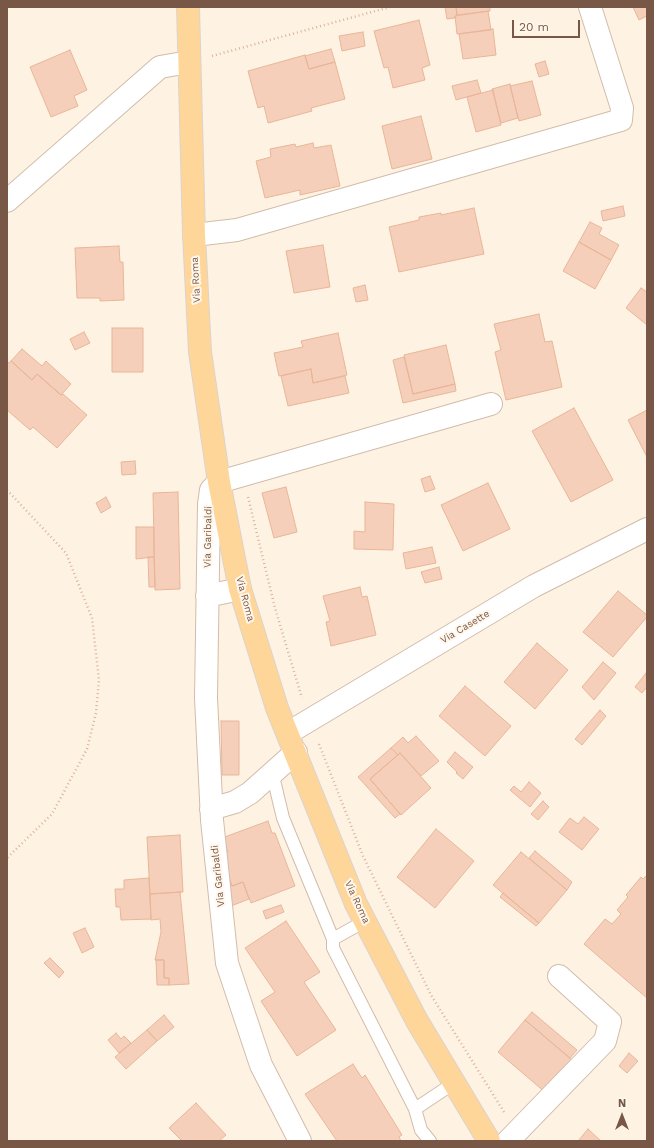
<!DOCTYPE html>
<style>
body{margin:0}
#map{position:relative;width:654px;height:1148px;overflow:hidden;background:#fef3e3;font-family:"Work Sans",sans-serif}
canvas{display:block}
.frame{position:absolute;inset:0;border:8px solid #785747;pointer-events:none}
.north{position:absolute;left:602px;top:1096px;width:40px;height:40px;-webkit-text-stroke:3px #fff7eb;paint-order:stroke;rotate:0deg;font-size:11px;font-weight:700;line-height:16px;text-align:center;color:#785747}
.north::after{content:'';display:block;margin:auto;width:14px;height:18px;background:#785747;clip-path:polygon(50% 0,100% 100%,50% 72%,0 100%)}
.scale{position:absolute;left:512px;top:20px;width:68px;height:18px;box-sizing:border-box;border:2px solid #785747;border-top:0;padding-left:5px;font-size:12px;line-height:14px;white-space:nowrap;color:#785747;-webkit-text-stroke:3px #fff7eb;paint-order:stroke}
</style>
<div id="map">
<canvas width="654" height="1148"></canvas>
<div class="frame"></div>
<div class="north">N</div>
<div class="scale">20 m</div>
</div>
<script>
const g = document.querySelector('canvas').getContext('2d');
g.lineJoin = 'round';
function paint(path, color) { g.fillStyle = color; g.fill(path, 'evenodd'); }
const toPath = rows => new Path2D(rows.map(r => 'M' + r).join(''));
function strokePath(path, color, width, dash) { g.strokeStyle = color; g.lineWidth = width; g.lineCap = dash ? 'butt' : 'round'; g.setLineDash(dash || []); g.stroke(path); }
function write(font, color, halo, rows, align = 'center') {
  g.font = font + ' "Work Sans",sans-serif'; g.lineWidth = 4; g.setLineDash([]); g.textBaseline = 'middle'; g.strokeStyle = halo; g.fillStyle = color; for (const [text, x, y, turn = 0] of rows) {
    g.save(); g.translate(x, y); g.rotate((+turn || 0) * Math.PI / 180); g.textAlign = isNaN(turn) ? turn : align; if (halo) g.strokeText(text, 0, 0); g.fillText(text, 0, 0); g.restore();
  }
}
const building = toPath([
 [445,7,456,7,457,15,455,16,455,18,447,19,445,7],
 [456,7,490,7,490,11,457,15,456,7],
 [633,7,647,7,647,16,639,20,633,7],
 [488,11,491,30,457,34,455,16,488,11],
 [419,20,430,65,422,68,425,80,393,88,388,67,384,68,374,31,419,20],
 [493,29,496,55,463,59,459,34,493,29],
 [363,32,365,46,342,51,339,36,363,32],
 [331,49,335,62,309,69,305,56,331,49],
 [70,50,87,90,74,96,78,106,51,117,30,67,70,50],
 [305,55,309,69,335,62,345,99,311,108,312,111,268,123,264,106,258,108,248,71,305,55],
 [545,61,549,74,539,77,535,64,545,61],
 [477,80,481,93,456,100,452,86,477,80],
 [532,81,541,115,519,121,510,86,532,81],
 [510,84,518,118,501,123,492,89,510,84],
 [493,90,501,125,476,132,467,97,493,90],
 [421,116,432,159,392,169,382,126,421,116],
 [313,143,314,148,331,145,340,186,300,195,300,190,265,198,256,161,271,157,270,149,295,144,296,147,313,143],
 [623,206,625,216,603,221,601,211,623,206],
 [474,208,484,254,399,272,389,227,419,220,419,217,441,213,441,215,474,208],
 [590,222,602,228,599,234,619,245,611,260,579,242,590,222],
 [579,242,611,260,595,289,563,271,579,242],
 [323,245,330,287,294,293,286,251,323,245],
 [119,246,120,262,123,262,124,300,100,301,100,298,77,298,75,248,119,246],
 [365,285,368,300,356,302,353,288,365,285],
 [641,288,647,292,647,325,626,308,641,288],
 [539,314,545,342,552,341,562,387,506,400,495,352,501,350,494,324,539,314],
 [112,328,143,328,143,372,112,372,112,328],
 [84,332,90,343,75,350,70,339,84,332],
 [338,333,347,375,313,383,311,369,279,376,274,353,303,347,301,341,338,333],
 [446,345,455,384,413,394,404,355,446,345],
 [22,349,42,366,46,361,71,384,61,395,37,374,32,380,11,361,22,349],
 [404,357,413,394,455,384,456,391,403,403,393,360,404,357],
 [11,361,32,380,37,374,61,395,63,394,87,415,57,448,33,427,30,430,7,410,7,362,9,363,11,361],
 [311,369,313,383,345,376,349,393,288,406,281,376,311,369],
 [574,408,613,480,571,502,532,431,574,408],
 [647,410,647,457,628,420,647,410],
 [135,461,136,474,122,475,121,462,135,461],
 [430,476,435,489,425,492,421,479,430,476],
 [488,483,510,529,463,551,441,505,488,483],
 [286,487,297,532,274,538,262,493,286,487],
 [178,492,180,589,155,590,153,493,178,492],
 [106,497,111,507,101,513,96,503,106,497],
 [365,502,394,504,393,550,354,549,354,531,365,532,365,502],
 [136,527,154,527,154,557,136,559,136,527],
 [432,547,436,563,406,569,403,553,432,547],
 [148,557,154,557,155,587,149,587,148,557],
 [439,567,442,579,425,583,421,572,439,567],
 [360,587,362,597,367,596,376,635,331,646,326,622,330,621,323,596,360,587],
 [618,591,647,615,647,617,613,657,583,632,618,591],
 [537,643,568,670,535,709,504,682,537,643],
 [603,662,616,673,594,700,582,687,603,662],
 [646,673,647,687,642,693,635,687,646,673],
 [465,686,511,726,485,756,439,716,465,686],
 [600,710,606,716,582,745,575,739,600,710],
 [221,721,239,721,239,775,222,775,221,721],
 [416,736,439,761,421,776,400,753,398,755,391,748,403,737,408,743,416,736],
 [391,748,398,755,370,779,400,814,395,818,358,777,391,748],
 [455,752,473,767,463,779,456,773,457,772,447,762,455,752],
 [400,753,431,788,401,815,370,779,400,753],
 [529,782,541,793,530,807,510,790,514,786,521,792,529,782],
 [543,801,549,807,538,820,531,814,543,801],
 [584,817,599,829,582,850,559,832,570,818,578,824,584,817],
 [268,821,272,833,275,833,295,886,251,903,243,882,232,886,220,855,228,852,222,838,268,821],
 [436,829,474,861,435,908,397,877,436,829],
 [180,835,183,892,150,894,147,837,180,835],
 [535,851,572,882,567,890,529,858,535,851],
 [521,852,567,890,539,923,493,885,521,852],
 [647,875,647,998,584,944,605,919,612,924,621,914,617,910,628,897,626,895,641,877,643,879,647,875],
 [149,878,151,919,121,920,120,907,116,907,115,889,124,889,124,880,149,878],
 [230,881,232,886,243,882,249,899,231,906,223,884,230,881],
 [180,892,189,984,169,985,169,978,164,978,164,960,155,960,161,932,160,919,151,920,150,894,180,892],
 [503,893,539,923,536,926,500,897,503,893],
 [281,905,284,912,266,919,263,911,281,905],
 [286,921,320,972,304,982,336,1030,297,1056,261,1001,275,992,245,948,286,921],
 [85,928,94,947,82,953,73,933,85,928],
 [50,958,64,972,59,978,44,963,50,958],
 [156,960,164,960,164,978,169,978,169,985,157,985,156,960],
 [532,1012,577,1050,570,1058,525,1020,532,1012],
 [164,1015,174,1027,157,1041,147,1030,164,1015],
 [525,1020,573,1061,546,1093,498,1052,525,1020],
 [147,1030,157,1041,126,1069,115,1057,147,1030],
 [116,1033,121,1039,124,1036,131,1043,119,1053,108,1040,116,1033],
 [629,1053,638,1061,627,1073,619,1066,629,1053],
 [353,1064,362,1078,365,1075,402,1135,399,1137,401,1141,337,1141,305,1094,353,1064],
 [196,1103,226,1135,219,1141,182,1141,169,1128,196,1103],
 [588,1129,601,1141,578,1141,588,1129]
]);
const path = toPath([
 [212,56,390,7],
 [7,490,66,553,92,618,99,680,96,713,87,749,52,814,7,858],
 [248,497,275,608,302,698],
 [319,744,363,856,431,995,504,1112]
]);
const service = toPath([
 [272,772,283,818,333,939],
 [365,921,333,939,333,948,415,1109],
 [430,1141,421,1130,415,1109,454,1083]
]);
const minor = toPath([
 [7,201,160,67,189,62],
 [194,235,237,230,621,120,622,108,590,7],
 [207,596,240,589],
 [211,809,235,802,250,793,296,752],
 [300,1141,261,1065,227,963,212,820,206,698,209,504,211,490,219,482,491,404],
 [508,1141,605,1041,610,1022,559,976]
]);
const tertiary = toPath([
 [288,733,534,586,647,529]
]);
const primary = toPath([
 [188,7,194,235,200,352,219,482,240,589,277,708,356,904,417,1021,489,1141]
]);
const streetNames = [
 ["Via Roma",196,280,-93],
 ["Via Garibaldi",208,537,-89],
 ["Via Roma",245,599,75],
 ["Via Casette",465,627,-31],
 ["Via Garibaldi",218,876,-96],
 ["Via Roma",357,902,65]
];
paint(building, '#f5cfb9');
strokePath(building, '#e9b598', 1);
strokePath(service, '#d2bcab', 14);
strokePath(minor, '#d2bcab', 24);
strokePath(tertiary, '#d2bcab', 24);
strokePath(primary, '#dcd3cf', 24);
strokePath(path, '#dbb29c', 2.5, [1, 3]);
strokePath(service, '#fff', 12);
strokePath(minor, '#fff', 22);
strokePath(tertiary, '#fff', 22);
strokePath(primary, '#ffd699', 22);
write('10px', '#785747', '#fff7eb', streetNames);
</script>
